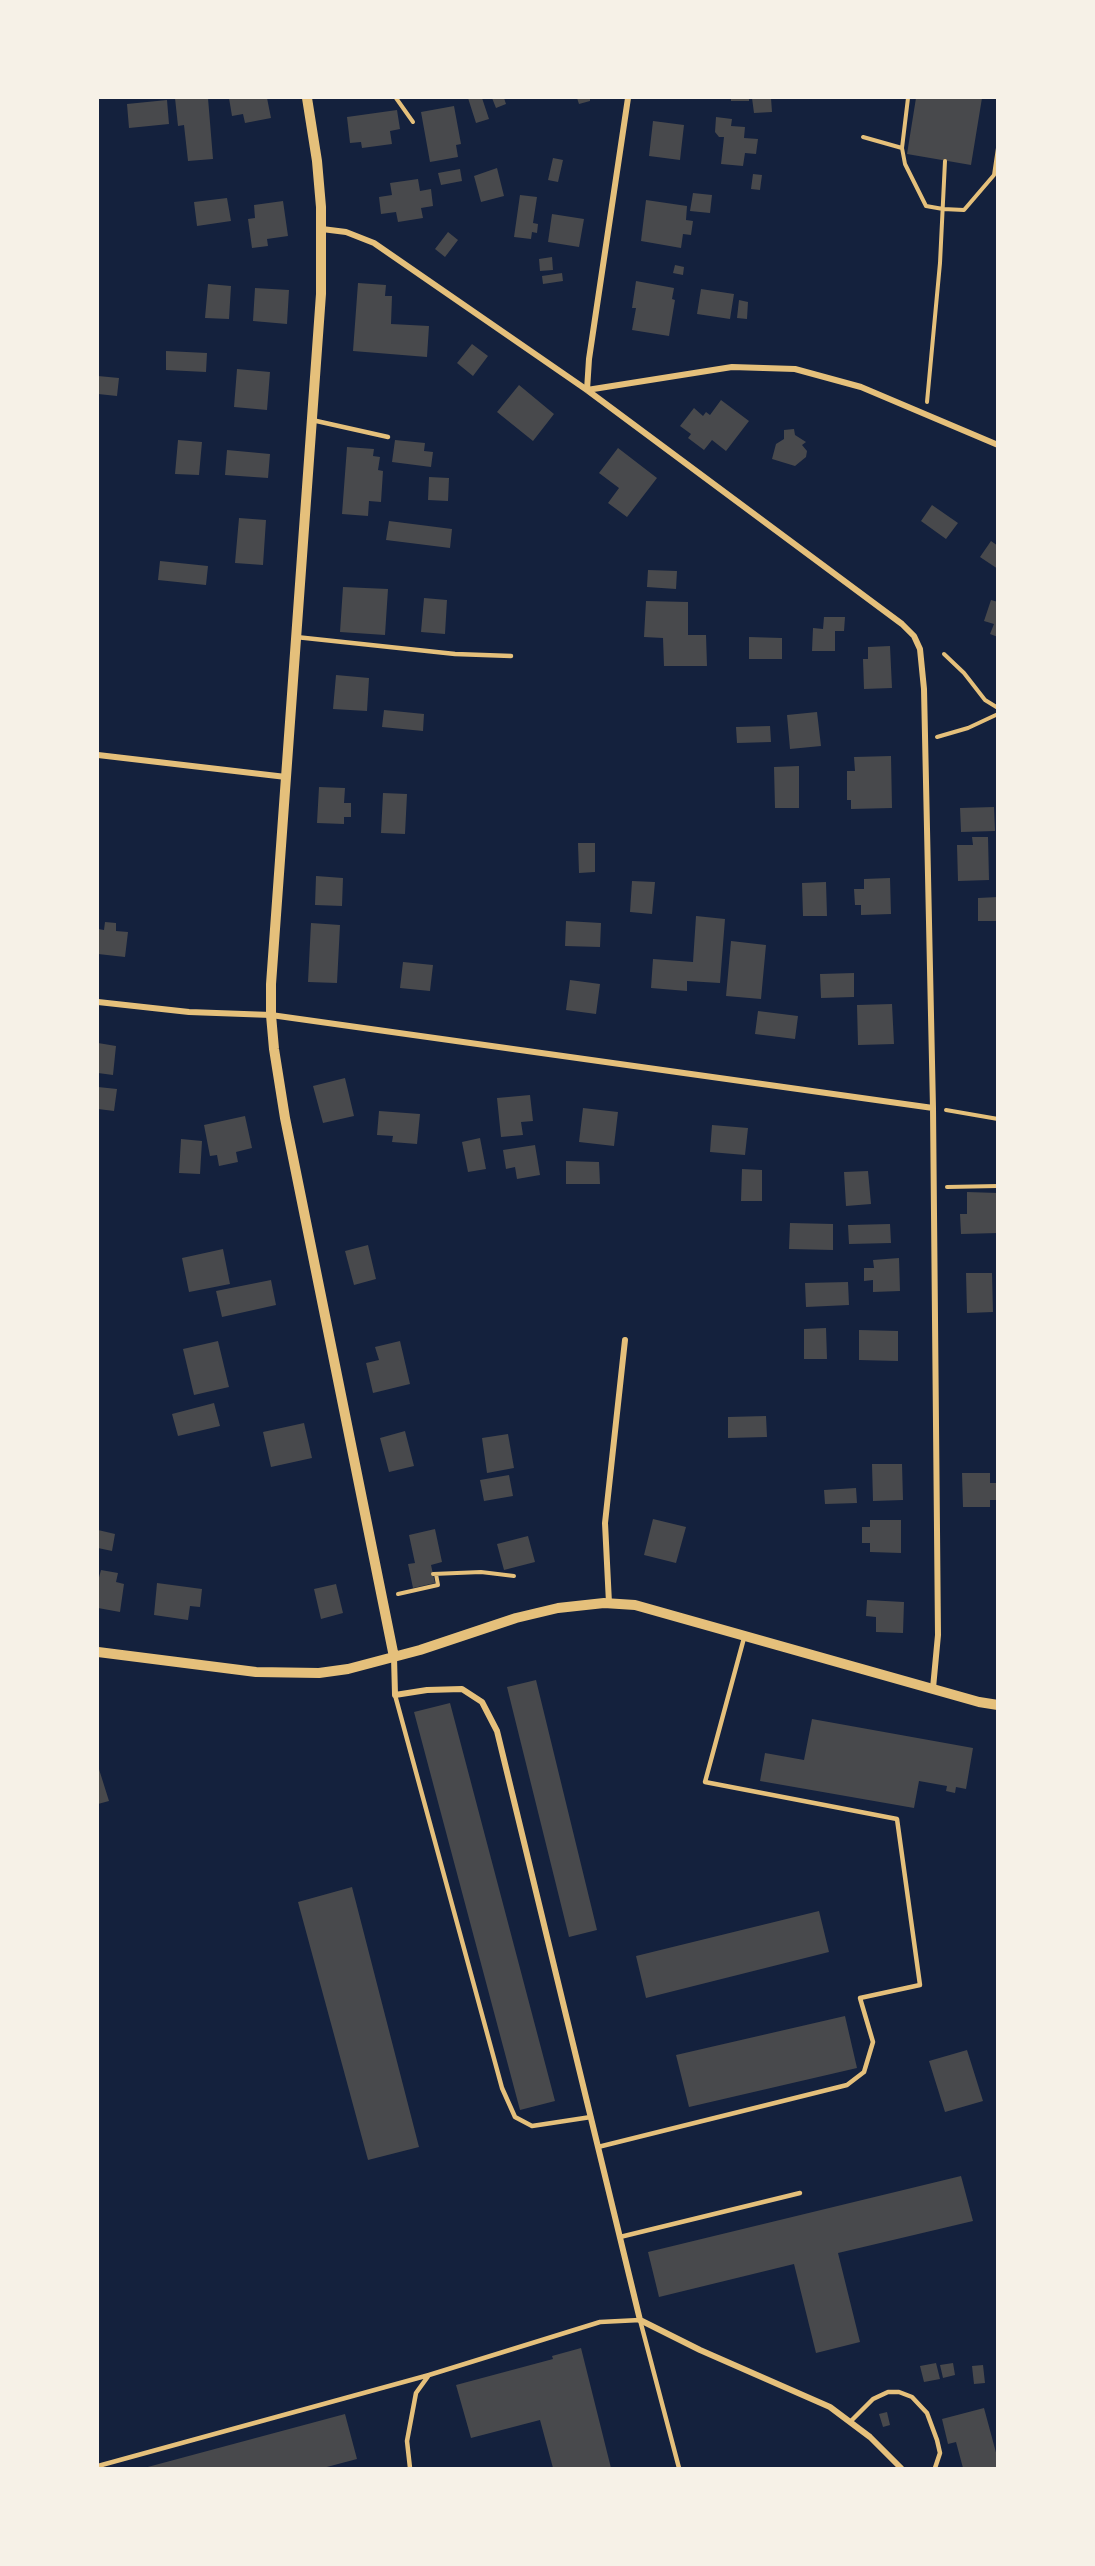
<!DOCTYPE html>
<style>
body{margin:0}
#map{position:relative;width:1095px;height:2566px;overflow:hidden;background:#14213d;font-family:Quicksand,sans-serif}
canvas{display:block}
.frame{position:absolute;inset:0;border:99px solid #f6f1e7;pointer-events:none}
</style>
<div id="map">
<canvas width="1095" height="2566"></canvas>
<div class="frame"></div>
</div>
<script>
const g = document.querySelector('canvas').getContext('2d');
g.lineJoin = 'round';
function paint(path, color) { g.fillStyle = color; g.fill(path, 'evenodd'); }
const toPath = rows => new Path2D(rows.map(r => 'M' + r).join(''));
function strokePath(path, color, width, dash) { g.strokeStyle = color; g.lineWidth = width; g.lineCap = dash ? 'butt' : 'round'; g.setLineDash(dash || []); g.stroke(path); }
const building = toPath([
 [175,98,208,98,213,159,188,161,184,125,178,126],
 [229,98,267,98,271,118,245,123,243,114,232,116],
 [468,98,482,98,489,119,476,123],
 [492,98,504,98,506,104,496,108],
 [577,98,590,98,590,101,579,104],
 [731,98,749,98,749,101,731,101],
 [752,98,771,98,772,112,754,113],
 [916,98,982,98,971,165,907,154],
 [167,100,169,124,129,128,127,104],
 [454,106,461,144,456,145,458,157,430,162,421,112],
 [397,110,400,129,390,131,392,144,362,148,361,142,350,143,347,117],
 [716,117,732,119,731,126,745,127,744,138,758,139,756,154,745,153,743,166,721,164,724,137,719,137,715,132],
 [653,121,684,125,680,160,649,156],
 [553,158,563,160,558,182,548,180],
 [497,168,504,196,481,202,474,176],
 [460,169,462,181,441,185,438,173],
 [753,174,762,175,760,190,751,189],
 [418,179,420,191,431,189,433,206,421,208,423,218,398,222,396,212,381,214,379,197,392,195,390,183],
 [693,193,712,195,710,213,690,211],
 [520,195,537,197,533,223,538,224,537,233,532,232,531,239,514,237],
 [227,198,231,221,197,226,194,202],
 [646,200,687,206,686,220,693,221,691,235,683,234,681,248,641,241],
 [283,201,288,236,267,239,268,246,252,248,248,219,255,218,254,205],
 [552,214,584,219,579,247,548,242],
 [448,232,458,240,445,257,435,249],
 [552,257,553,270,540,271,539,259],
 [675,265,684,267,683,275,673,273],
 [562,273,563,281,543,284,542,276],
 [636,281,674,288,672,299,675,300,669,336,632,330,636,308,632,308],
 [358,283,386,285,385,296,392,296,391,324,429,326,427,357,353,351],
 [208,284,231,286,229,319,205,318],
 [255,288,289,290,287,324,253,321],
 [701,289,734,294,730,319,697,314],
 [739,300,748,302,747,319,737,318],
 [472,344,488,356,473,376,457,363],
 [166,351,207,353,206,372,166,370],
 [237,369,270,372,267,410,234,407],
 [98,376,119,378,117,396,98,394],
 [519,385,554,414,533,441,497,412],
 [721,400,749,421,726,451,712,440,704,450,688,438,691,434,680,426,694,408,703,416,706,412,710,415],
 [794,429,795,435,806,442,802,445,807,451,806,457,795,466,772,459,776,444,784,439,784,430],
 [178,440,202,442,199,475,175,474],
 [395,440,425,443,424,451,433,452,431,467,392,462],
 [347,447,374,449,373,456,380,457,378,470,383,471,381,502,369,501,368,516,342,514],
 [618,448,657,478,627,517,608,503,619,488,599,473],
 [227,450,270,454,268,478,225,475],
 [429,477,449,478,448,501,428,500],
 [932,505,958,523,946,539,921,521],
 [239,518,266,520,263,565,235,563],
 [389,521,452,529,450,548,386,540],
 [991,541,998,546,998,569,980,557],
 [160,561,208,566,206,585,158,580],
 [648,570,677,571,676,589,647,587],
 [343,587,388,589,385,635,340,632],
 [424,598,447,600,445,634,421,632],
 [991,600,998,602,998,637,990,634,994,624,984,621],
 [646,601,688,602,688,635,706,635,707,666,664,666,663,638,644,637],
 [824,617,845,617,844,631,835,631,835,651,812,651,813,628,823,629],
 [749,637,782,638,782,659,749,659],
 [890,646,892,688,864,689,863,659,868,659,868,647],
 [336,675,369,678,367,711,333,709],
 [384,710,424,714,423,731,382,727],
 [817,712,821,746,790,749,787,715],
 [770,726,771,742,737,743,736,727],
 [891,756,892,808,851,809,851,800,847,800,847,771,855,771,854,757],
 [799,766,799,808,775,808,774,767],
 [319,787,345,788,344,803,351,803,351,817,344,817,344,824,317,823],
 [383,793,407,794,405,834,381,833],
 [994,807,995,831,961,832,960,808],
 [972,837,988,837,989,880,958,881,957,845,973,845],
 [578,843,595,843,595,872,579,873],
 [316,876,343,878,342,906,315,905],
 [890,878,891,914,861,915,861,905,855,905,854,889,864,889,864,879],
 [632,881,655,882,652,914,630,912],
 [826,882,827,916,803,916,802,883],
 [998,897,998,921,978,921,978,898],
 [696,916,725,919,720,983,687,981,687,991,651,988,653,959,693,962],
 [566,921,601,923,600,947,565,946],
 [105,922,116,923,116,931,128,932,125,957,98,954,98,929,104,930],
 [311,923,340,925,337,983,308,982],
 [731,941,766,945,761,999,726,996],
 [403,962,433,965,430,991,400,988],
 [854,973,854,997,821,998,820,974],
 [570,980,600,984,596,1014,566,1010],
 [892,1004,894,1044,858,1045,857,1005],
 [758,1011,798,1016,795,1039,755,1034],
 [98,1043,116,1046,113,1075,98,1073],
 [345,1078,354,1116,323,1123,313,1086],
 [98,1087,117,1089,114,1111,98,1109],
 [530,1095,533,1121,521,1122,523,1135,501,1137,497,1098],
 [583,1108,618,1112,614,1146,579,1142],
 [379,1111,420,1114,417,1144,392,1142,393,1136,377,1135],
 [245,1116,252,1148,236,1152,238,1162,219,1166,217,1155,210,1156,204,1125],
 [712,1125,748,1128,745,1155,710,1152],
 [480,1138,486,1169,468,1172,462,1142],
 [181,1139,202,1141,200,1174,179,1173],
 [535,1145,540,1175,517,1179,515,1167,506,1169,503,1150],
 [566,1161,599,1162,600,1184,566,1184],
 [742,1169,762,1170,762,1201,741,1201],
 [868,1171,871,1204,846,1206,844,1172],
 [967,1192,998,1193,998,1233,961,1234,960,1214,967,1214],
 [790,1223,833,1224,833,1250,789,1249],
 [890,1224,891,1243,849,1244,848,1225],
 [368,1245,376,1279,354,1285,345,1251],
 [223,1249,230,1284,189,1292,182,1258],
 [899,1258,900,1291,873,1292,873,1280,864,1281,864,1268,874,1268,873,1260],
 [966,1273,992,1273,993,1312,967,1313],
 [271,1280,276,1305,222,1317,216,1291],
 [848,1282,849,1305,806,1307,805,1283],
 [826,1328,827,1359,804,1359,804,1329],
 [859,1330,898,1331,898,1361,859,1360],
 [218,1341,229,1387,194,1395,183,1349],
 [400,1341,410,1384,373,1393,366,1363,379,1360,375,1347],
 [214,1403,220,1426,178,1436,172,1414],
 [766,1416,767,1437,728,1438,728,1417],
 [304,1423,312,1458,271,1467,263,1432],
 [405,1431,414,1466,389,1472,380,1438],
 [508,1434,514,1468,487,1473,482,1438],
 [872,1464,902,1464,903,1500,873,1501],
 [962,1473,990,1473,990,1483,997,1483,998,1500,990,1500,990,1507,963,1507],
 [509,1475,513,1496,484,1501,480,1480],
 [856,1488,857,1503,825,1504,824,1490],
 [653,1519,686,1527,676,1563,644,1555],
 [870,1520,901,1520,901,1553,870,1552,870,1543,862,1543,862,1527,870,1527],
 [435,1529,442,1562,431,1565,435,1583,413,1588,408,1564,415,1563,409,1535],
 [98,1530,115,1534,112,1551,98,1548],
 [528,1536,535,1562,504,1570,497,1544],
 [101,1570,118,1573,116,1582,124,1584,120,1612,98,1608,98,1581],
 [157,1583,202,1589,200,1607,190,1606,188,1620,154,1615],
 [336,1584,343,1613,321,1619,314,1589],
 [867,1600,904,1602,903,1633,876,1632,876,1617,866,1616],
 [536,1680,597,1930,569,1937,507,1687],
 [450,1703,555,2101,520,2110,414,1712],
 [812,1719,973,1748,966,1789,956,1787,955,1793,946,1791,947,1786,919,1781,914,1808,760,1781,765,1753,804,1760],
 [98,1766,109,1801,98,1804],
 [352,1887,419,2147,368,2160,298,1902],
 [819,1911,829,1952,646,1998,636,1956],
 [845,2016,857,2068,689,2107,676,2055],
 [967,2050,983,2101,945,2112,929,2061],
 [961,2176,973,2221,838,2253,860,2342,816,2353,794,2264,659,2297,648,2252],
 [581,2348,611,2468,553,2468,540,2420,471,2438,456,2385,553,2359,552,2356],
 [936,2363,940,2379,924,2382,920,2366],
 [953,2363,955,2375,943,2378,940,2365],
 [983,2365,985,2383,974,2384,972,2366],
 [984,2408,998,2460,998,2468,963,2468,956,2442,948,2444,942,2419],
 [887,2412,890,2425,883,2427,879,2414],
 [345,2414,357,2459,323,2468,144,2468]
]);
const path = toPath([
 [396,98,413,122],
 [863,137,902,148,905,164,926,206,943,209,964,210,994,175,998,148],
 [902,148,908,98],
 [927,402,940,263,945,161],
 [944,654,964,673,985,700,998,708],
 [937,737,968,728,998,714],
 [946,1110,998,1119],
 [947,1187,998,1186],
 [433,1574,481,1572,514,1576],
 [398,1594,438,1585,436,1574]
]);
const service = toPath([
 [312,420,388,437],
 [296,637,455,654,511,656],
 [395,1695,502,2088,515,2117,532,2126,591,2117],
 [598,2147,847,2085,864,2072,873,2042,860,1998,920,1985,897,1819,705,1782,744,1638],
 [620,2237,800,2193],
 [851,2421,873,2399,888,2392,899,2392,912,2397,927,2413,937,2440,940,2453,935,2468],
 [98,2466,429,2375],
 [410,2468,407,2441,416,2393,429,2375,600,2322,640,2320,679,2468]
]);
const minor = toPath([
 [322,229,346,232,374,243,587,390,902,624,914,636,920,649,924,689,933,1108,938,1635,933,1688],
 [587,390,732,367,795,369,861,387,998,445],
 [587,390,589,359,628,98],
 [98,755,286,777],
 [98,1002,189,1012,271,1015,933,1108],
 [609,1603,605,1523,625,1340],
 [394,1657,395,1695,427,1690,462,1689,482,1702,497,1731,640,2320,700,2350,830,2407,870,2437,901,2468]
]);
const tertiary = toPath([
 [307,98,317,161,321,207,321,294,271,984,271,1015,274,1049,285,1118,394,1657],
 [98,1652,256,1672,319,1673,348,1669,420,1650,516,1618,558,1608,604,1603,635,1605,979,1702,998,1705]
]);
paint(building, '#48494c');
strokePath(path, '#e5c07b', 4);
strokePath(service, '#e5c07b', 4.5);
strokePath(minor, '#e5c07b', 6);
strokePath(tertiary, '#e5c07b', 10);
</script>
